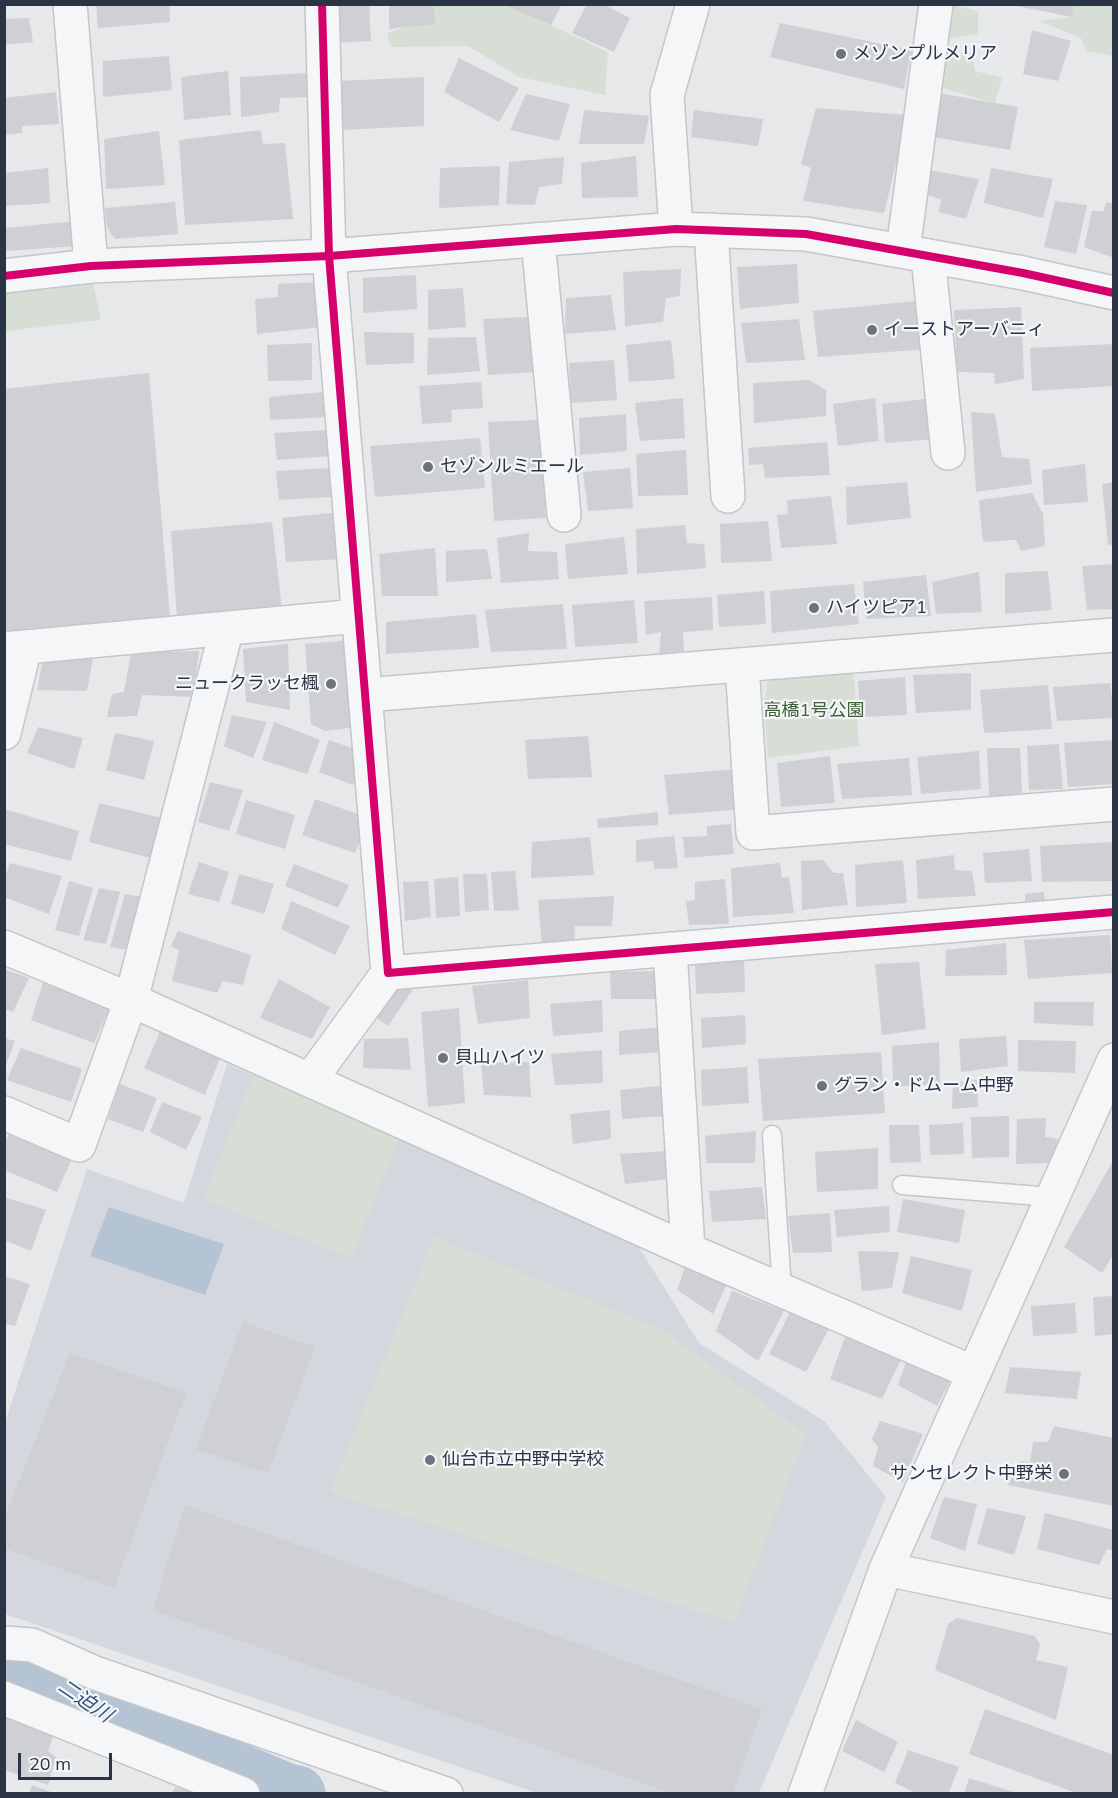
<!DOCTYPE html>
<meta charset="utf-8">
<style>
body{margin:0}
#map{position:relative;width:1118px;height:1798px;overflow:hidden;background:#e6e8ea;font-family:Mulish,sans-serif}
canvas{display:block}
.frame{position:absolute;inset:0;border:6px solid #2b3445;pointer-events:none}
.scale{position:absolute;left:18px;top:1753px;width:94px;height:27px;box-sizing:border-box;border:3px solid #2b3445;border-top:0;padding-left:8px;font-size:18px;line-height:21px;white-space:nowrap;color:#2b3445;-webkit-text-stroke:4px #f4f6f9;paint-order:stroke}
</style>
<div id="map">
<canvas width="1118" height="1798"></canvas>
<div class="frame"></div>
<div class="scale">20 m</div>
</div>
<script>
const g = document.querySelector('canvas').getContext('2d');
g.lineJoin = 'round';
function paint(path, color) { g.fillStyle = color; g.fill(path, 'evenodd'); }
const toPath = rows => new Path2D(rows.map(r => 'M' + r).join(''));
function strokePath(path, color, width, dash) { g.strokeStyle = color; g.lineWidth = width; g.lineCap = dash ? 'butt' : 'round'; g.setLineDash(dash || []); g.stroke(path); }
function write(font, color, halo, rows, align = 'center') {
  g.font = font + ' Mulish,"Noto Sans JP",sans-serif'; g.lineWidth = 4.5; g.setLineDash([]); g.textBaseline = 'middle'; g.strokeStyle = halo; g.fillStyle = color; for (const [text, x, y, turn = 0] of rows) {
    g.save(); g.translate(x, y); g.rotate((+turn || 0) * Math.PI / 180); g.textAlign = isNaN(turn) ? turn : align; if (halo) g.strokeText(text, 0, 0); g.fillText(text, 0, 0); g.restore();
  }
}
const built = toPath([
 [227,1064,636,1243,699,1343,824,1421,886,1497,759,1793,537,1793,5,1614,5,1423,87,1169,184,1203]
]);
const green = toPath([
 [425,5,507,5,608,52,605,95,519,77,468,46,391,47,387,33,424,21],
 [952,5,978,11,978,34,940,40],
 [1074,5,1113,5,1113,56,1086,51,1081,38,1039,21,1072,17],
 [941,55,972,55,975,71,1002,78,995,103,935,86],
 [90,269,101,320,5,331,4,278],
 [853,665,859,746,768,758,764,705,769,674],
 [255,1070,403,1130,351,1258,203,1199],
 [434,1237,663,1330,806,1434,734,1623,330,1492]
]);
const water = toPath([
 [109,1207,224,1244,205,1295,90,1256]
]);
const river = toPath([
 [4,1674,48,1677,79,1691,133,1735,204,1757,287,1792,297,1794]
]);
const building = toPath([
 [96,4,169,4,170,22,98,28],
 [334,4,369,4,371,41,335,43],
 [389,4,433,4,435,24,389,29],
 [502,4,562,4,551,25],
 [587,4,603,4,630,18,614,52,572,33],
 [1007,4,1074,4,1072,17],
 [29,18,33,42,4,45,4,19],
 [780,23,911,50,904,89,770,57],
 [1032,30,1071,41,1058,81,1023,74],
 [169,56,172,90,103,97,103,61],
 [459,58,519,88,499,122,444,92],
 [228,71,231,115,184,120,181,77],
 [307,73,310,97,280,98,279,112,241,117,240,77],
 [424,77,424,126,340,130,337,81],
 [56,92,59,124,22,126,22,133,4,135,4,98],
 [938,93,1018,107,1010,150,927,136],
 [526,94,570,104,559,141,510,130],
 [816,108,908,115,884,213,803,201,811,168,801,164],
 [584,110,649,116,644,144,579,144],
 [694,110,763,119,758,146,691,137],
 [261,130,263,144,285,143,293,219,185,225,179,140],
 [159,131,165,185,106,189,104,139],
 [636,156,638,197,582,198,581,163],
 [564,157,562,184,539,187,535,205,506,204,509,162],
 [500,166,499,205,439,208,440,168],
 [48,168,50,203,4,206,4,173],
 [991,168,1053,179,1043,218,984,203],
 [929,170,979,179,966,219,939,212,941,200,919,191],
 [1055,201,1087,205,1076,254,1044,247],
 [175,202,178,234,115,239,107,228,105,208],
 [1106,202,1114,204,1114,258,1084,247,1092,211,1104,211],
 [75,221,77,246,5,251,5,228],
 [797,264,799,303,740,309,737,267],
 [681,269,680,296,666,298,663,322,625,326,623,272],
 [416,275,417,309,363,313,363,278],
 [319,282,322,327,257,334,255,299,278,297,278,284],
 [463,288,466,327,428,330,428,290],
 [611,295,616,330,565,334,566,298],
 [926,300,930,349,818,357,813,311],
 [1021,307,1024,379,995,384,994,373,957,372,954,310],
 [530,317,537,372,488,375,483,319],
 [799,319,805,360,746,363,741,323],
 [364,332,414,333,414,363,366,365],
 [476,337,480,371,427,375,428,338],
 [671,340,675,379,629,382,626,345],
 [312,343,312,380,268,381,267,345],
 [1114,344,1114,386,1032,391,1030,348],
 [614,360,617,400,571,403,569,363],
 [149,373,170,617,4,631,4,389],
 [809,380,826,390,826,416,754,423,753,383],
 [481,382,483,408,451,410,452,422,422,424,419,386],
 [323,392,327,417,270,420,269,397],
 [683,398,685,438,640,441,635,403],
 [875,398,879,441,838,446,833,404],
 [933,398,936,439,885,443,882,404],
 [971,412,995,414,1002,457,1029,459,1032,484,976,492],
 [626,414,627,451,580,455,579,418],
 [539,420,546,518,494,521,488,422],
 [328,430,330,456,277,460,274,433],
 [480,438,485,488,375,497,370,446],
 [827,442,830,475,765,478,763,464,749,465,748,448],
 [686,450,688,495,638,496,636,454],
 [1085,464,1088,502,1044,505,1042,470],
 [329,468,331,497,279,500,276,471],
 [630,468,633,508,588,511,583,472],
 [907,482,911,518,847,525,846,487],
 [1114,482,1114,544,1108,545,1102,484],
 [1032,493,1043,514,1045,546,1021,551,1016,540,983,542,979,500],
 [831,496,837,544,781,548,777,515,788,514,787,500],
 [339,512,345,559,286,562,282,518],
 [768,521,772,561,721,563,720,524],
 [272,522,282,610,177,618,171,531],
 [685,525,687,543,704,544,706,568,637,574,636,529],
 [529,533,528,551,557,552,559,579,501,583,497,538],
 [624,537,628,574,568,579,565,544],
 [435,548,438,596,382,596,379,554],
 [487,549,492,579,446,582,446,551],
 [1114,564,1114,609,1087,610,1082,566],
 [1048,571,1052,610,1005,614,1005,573],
 [979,572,982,612,936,614,932,582],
 [926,575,931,616,866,619,863,582],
 [854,584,859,624,772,633,770,591],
 [764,591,766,624,719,627,717,595],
 [712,597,713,630,683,632,684,651,659,655,661,632,646,635,644,601],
 [634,600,638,643,575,647,572,605],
 [563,604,567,649,491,652,485,610],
 [476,614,479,648,386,654,386,622],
 [351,640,357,727,325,731,311,724,305,644],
 [288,644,290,710,246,702,243,649],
 [199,651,193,697,142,695,137,716,107,717,112,694,124,692,131,653],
 [93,659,87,691,37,690,43,660],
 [971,673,971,710,916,713,913,675],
 [905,677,907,715,860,717,858,681],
 [1110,683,1114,718,1057,721,1053,687],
 [1048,685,1052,729,984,733,980,690],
 [232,715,267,722,253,758,224,746],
 [274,722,320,740,307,774,262,760],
 [38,727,83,738,74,769,27,753],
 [115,733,154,741,144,780,106,770],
 [588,736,592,777,528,779,525,740],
 [329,740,363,752,353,785,319,772],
 [1114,740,1114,784,1068,787,1064,743],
 [1059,744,1063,789,1029,790,1027,746],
 [987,748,1020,748,1022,793,989,796],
 [979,751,981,789,921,794,917,757],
 [830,756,835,803,781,807,777,763],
 [909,758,912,795,842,799,837,764],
 [739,769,743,809,669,815,664,775],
 [210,782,243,790,229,831,198,822],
 [315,799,369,818,355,853,302,835],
 [246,800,295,815,285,849,236,834],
 [99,803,162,818,150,858,89,842],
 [4,809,79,831,71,861,4,844],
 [658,812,658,825,598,828,597,819],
 [731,824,734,854,685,858,683,837,707,836,707,826],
 [674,836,678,868,654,869,654,861,636,862,636,840],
 [590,837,594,875,531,878,532,842],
 [1114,842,1114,881,1042,882,1040,846],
 [1029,849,1032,881,985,883,983,853],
 [954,855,955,870,972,871,976,896,918,899,916,860],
 [823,860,834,873,843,873,848,905,802,910,801,861],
 [903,860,907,903,856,907,855,865],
 [199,862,229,872,219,902,188,894],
 [10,863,62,876,49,914,4,897,4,880],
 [780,863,782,878,789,877,794,913,733,917,731,868],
 [294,864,349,885,338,908,285,886],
 [515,871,519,910,494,911,491,872],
 [239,874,274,884,264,914,231,904],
 [463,874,487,874,489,910,465,912],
 [458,877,460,916,436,918,434,879],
 [725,879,729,924,689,925,686,901,695,900,695,882],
 [69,881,93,888,79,936,55,930],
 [428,881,431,917,405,921,403,882],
 [99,888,120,892,106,944,83,940],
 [1044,892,1045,905,1025,907,1025,894],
 [125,894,149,898,134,951,110,947],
 [614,896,612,926,575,926,574,941,542,946,538,900],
 [291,901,350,926,335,955,281,929],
 [178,931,251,955,243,985,223,981,217,993,172,981,179,951,171,946],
 [1110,935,1112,973,1028,979,1024,940],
 [1006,943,1007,975,945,976,946,950],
 [744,961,745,992,696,994,695,964],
 [919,962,926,1029,882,1035,875,964],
 [4,969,29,978,13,1012,4,1009],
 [657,971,658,999,611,999,610,972],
 [279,979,330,1007,312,1039,260,1018],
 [528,980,530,1018,478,1024,472,986],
 [403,981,414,988,388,1026,374,1016],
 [43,983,110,1007,94,1043,31,1020],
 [602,1000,603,1032,553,1036,550,1004],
 [1034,1002,1094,1002,1093,1026,1034,1023],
 [459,1008,465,1103,428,1107,421,1012],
 [745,1015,746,1044,702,1048,701,1018],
 [661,1027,663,1052,619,1055,619,1031],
 [160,1032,221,1056,205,1095,144,1068],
 [1006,1036,1008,1066,961,1072,959,1039],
 [4,1038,15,1041,5,1067,4,1067],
 [408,1038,411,1070,363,1068,364,1039],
 [1018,1040,1076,1041,1075,1073,1018,1071],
 [939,1042,940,1084,893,1087,892,1046],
 [21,1048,82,1069,71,1102,7,1080],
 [602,1050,603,1083,555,1085,551,1054],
 [881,1052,885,1113,763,1121,758,1059],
 [529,1062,531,1097,484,1095,481,1063],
 [747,1067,749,1103,702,1106,701,1070],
 [977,1080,978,1107,952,1109,953,1082],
 [120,1084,157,1098,143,1132,108,1119],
 [667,1085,668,1116,622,1119,620,1090],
 [162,1102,202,1117,186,1150,150,1132],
 [610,1110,611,1139,573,1144,570,1114],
 [1009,1116,1009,1157,972,1158,971,1117],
 [1046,1118,1045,1137,1058,1139,1052,1163,1016,1164,1017,1119],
 [963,1123,964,1154,930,1155,929,1125],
 [889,1125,919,1125,921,1162,890,1163],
 [756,1131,755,1163,706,1163,705,1136],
 [9,1134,73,1156,57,1192,4,1170,4,1145],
 [878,1148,878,1189,817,1192,815,1152],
 [668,1151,670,1179,625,1184,620,1154],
 [1114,1159,1114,1253,1102,1273,1064,1247],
 [762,1187,766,1219,712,1222,709,1191],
 [4,1197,46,1210,31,1251,4,1240],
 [903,1199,965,1210,959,1243,897,1232],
 [889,1206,890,1232,837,1237,834,1210],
 [830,1213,832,1252,793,1253,788,1216],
 [858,1251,899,1252,892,1288,862,1291],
 [911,1256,972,1270,962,1311,902,1293],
 [685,1267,698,1275,700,1269,729,1280,713,1314,677,1290],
 [4,1276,30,1284,15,1326,4,1323],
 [732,1291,784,1311,758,1361,716,1331],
 [1114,1296,1114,1334,1095,1336,1093,1297],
 [1075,1303,1077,1333,1033,1336,1031,1306],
 [790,1312,831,1325,806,1372,769,1354],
 [243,1322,315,1347,268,1473,196,1449],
 [846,1334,902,1357,882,1399,830,1379],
 [70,1353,186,1393,114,1588,4,1548,4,1519],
 [907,1359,952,1377,937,1406,898,1385],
 [1010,1367,1081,1372,1077,1399,1005,1393],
 [880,1421,923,1434,903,1482,873,1466,878,1447,872,1439],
 [1054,1426,1114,1438,1114,1506,1008,1485,1020,1461,1030,1462,1033,1442,1048,1442],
 [944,1497,977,1504,965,1551,930,1538],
 [185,1505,762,1709,733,1794,673,1794,153,1610],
 [987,1508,1026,1516,1014,1555,977,1544],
 [1045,1513,1114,1530,1114,1551,1107,1549,1099,1565,1037,1549],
 [957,1618,1035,1636,1040,1645,1036,1660,1068,1667,1056,1720,935,1670,948,1624],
 [985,1709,1114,1755,1114,1794,1079,1794,969,1754],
 [4,1715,56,1727,48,1751,56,1757,48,1785,4,1770],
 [856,1720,898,1742,884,1772,842,1751],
 [908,1750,959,1767,948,1794,917,1794,895,1783],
 [969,1778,1017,1793,1017,1794,964,1794],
 [32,1785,54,1793,54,1794,29,1794],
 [175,1787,193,1793,193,1794,172,1794]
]);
const service = toPath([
 [772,1135,782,1290],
 [902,1185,1052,1197]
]);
const minor = toPath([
 [70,4,91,266],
 [322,4,329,256,388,973,1114,912],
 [676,229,667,95,693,4],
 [711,230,728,496],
 [538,240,564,515],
 [903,250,936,4],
 [928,256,948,453],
 [4,649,358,616],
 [742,665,753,833,1114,804],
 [365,695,1114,635],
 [4,733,25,647],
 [4,947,131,1000,688,1250,974,1373],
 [670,949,688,1250],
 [310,1080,388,973],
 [4,1113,79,1145,131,1000,227,628],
 [4,1643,32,1645,95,1673,446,1794],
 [4,1698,243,1794]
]);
const tertiary = toPath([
 [4,276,91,266,329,256,676,229,806,234,1023,273,1114,293],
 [886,1569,1114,1617],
 [805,1794,886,1569,1114,1060]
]);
const cycleway = toPath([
 [322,4,329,256,388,973,1114,912],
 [4,276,91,266,329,256,676,229,806,234,1023,273,1114,293]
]);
const markers = [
 [841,54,6,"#6c737f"],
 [872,330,6,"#6c737f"],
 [428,467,6,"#6c737f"],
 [814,608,6,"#6c737f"],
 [331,684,6,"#6c737f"],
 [443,1058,6,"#6c737f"],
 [822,1086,6,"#6c737f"],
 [430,1460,6,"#6c737f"],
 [1064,1474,6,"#6c737f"]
];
const poiNames = [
 ["メゾンプルメリア",853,54],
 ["イーストアーバニィ",884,330],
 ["セゾンルミエール",440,467],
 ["ハイツピア1",826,608],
 ["ニュークラッセ楓",319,684,"right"],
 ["貝山ハイツ",455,1058],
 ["グラン・ドムーム中野",834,1086],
 ["仙台市立中野中学校",442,1460],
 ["サンセレクト中野栄",1052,1474,"right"]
];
const parkNames = [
 ["高橋1号公園",814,711]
];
const waterNames = [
 ["二迫川",85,1701,34]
];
paint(built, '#d4d7dd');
paint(green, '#d6ded6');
paint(water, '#b4c4d5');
strokePath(river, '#b4c4d5', 57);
paint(building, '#ced0d3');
strokePath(service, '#c4c6c8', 21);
strokePath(minor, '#c4c6c8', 36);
strokePath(tertiary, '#c4c6c8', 36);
strokePath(service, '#f5f6f7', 18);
strokePath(minor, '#f5f6f7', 33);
strokePath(tertiary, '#f5f6f7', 33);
strokePath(cycleway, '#d6006c', 8);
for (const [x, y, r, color] of markers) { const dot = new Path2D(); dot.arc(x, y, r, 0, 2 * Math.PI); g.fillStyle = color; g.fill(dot); strokePath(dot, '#f4f6f9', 2); }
write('18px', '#2b3445', '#f4f6f9', poiNames, 'left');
write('18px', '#3f6138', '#f4f6f9', parkNames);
write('italic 20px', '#34527a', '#f4f6f9', waterNames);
</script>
